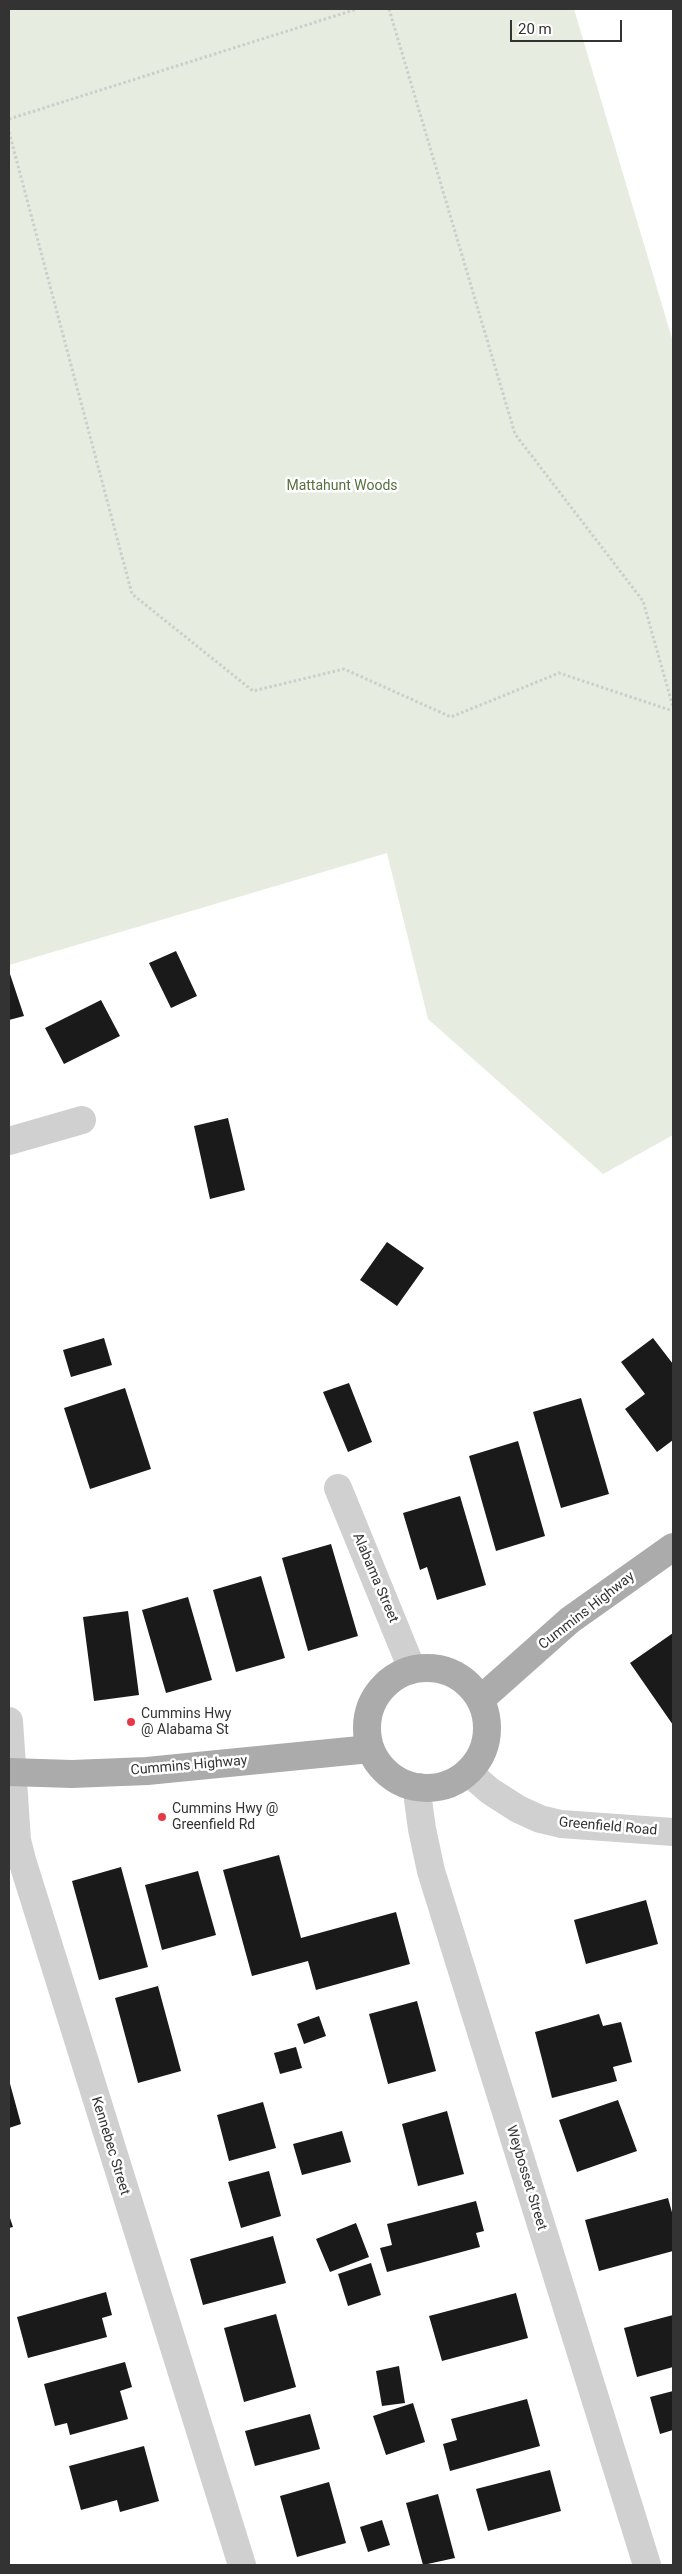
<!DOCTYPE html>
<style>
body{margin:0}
#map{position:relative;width:682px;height:2574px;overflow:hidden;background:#fff;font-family:Roboto,sans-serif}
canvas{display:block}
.frame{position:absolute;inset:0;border:10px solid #333;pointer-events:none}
.scale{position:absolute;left:510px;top:20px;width:112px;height:22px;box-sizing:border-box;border:2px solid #333;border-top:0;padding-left:6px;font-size:15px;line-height:18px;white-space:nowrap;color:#333;-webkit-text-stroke:4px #fff;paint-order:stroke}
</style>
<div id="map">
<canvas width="682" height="2574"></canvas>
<div class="frame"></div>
<div class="scale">20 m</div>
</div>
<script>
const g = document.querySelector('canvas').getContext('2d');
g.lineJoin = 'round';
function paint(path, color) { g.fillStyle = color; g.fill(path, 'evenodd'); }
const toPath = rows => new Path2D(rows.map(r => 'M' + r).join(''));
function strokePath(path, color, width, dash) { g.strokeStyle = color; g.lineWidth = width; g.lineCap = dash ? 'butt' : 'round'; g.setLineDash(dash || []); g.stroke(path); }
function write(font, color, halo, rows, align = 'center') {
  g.font = font + ' Roboto,sans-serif'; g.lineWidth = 5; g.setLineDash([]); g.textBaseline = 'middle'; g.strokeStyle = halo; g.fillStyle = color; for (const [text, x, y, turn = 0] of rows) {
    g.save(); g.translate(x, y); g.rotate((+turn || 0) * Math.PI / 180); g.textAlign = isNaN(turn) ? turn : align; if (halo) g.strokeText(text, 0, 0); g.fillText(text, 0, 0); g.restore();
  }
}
const green = toPath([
 [9,9,574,9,673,342,673,1135,603,1174,428,1019,387,853,9,965]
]);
const building = toPath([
 [176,951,197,996,171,1008,149,963],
 [9,971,24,1016,9,1020],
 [101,1000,120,1036,64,1064,45,1028],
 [228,1118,245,1190,210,1199,194,1126],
 [387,1242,424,1268,397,1306,360,1280],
 [104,1338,112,1365,71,1377,63,1350],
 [653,1338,673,1364,673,1440,657,1452,625,1409,645,1394,621,1362],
 [349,1383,372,1442,348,1452,323,1392],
 [125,1388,151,1469,90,1489,64,1408],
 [581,1398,609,1494,561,1508,533,1412],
 [518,1441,545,1536,496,1551,469,1456],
 [460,1496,486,1585,437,1600,427,1567,420,1570,403,1513],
 [331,1544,358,1636,308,1651,282,1558],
 [261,1576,285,1658,236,1672,213,1590],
 [188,1597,212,1680,166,1693,142,1610],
 [128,1611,139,1695,94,1701,83,1617],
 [673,1633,673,1725,630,1663],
 [279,1855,301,1938,396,1912,410,1964,316,1990,308,1961,252,1976,223,1870],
 [121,1867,148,1967,99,1980,72,1881],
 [198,1871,216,1935,162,1950,145,1885],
 [646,1900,658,1944,586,1964,574,1920],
 [158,1986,181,2071,138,2083,115,1998],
 [417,2001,436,2071,388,2084,369,2014],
 [599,2014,603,2026,621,2022,632,2062,613,2067,617,2081,552,2098,535,2032],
 [319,2016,326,2036,304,2044,297,2024],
 [296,2047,302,2068,280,2074,274,2053],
 [9,2080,21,2124,9,2128],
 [618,2100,637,2151,577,2172,559,2120],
 [263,2102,276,2148,229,2161,217,2115],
 [447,2111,464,2174,418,2186,402,2124],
 [342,2131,351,2162,302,2175,293,2144],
 [269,2171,281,2216,241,2228,228,2182],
 [668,2198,673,2216,673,2251,599,2271,585,2220],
 [476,2201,484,2231,476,2233,480,2247,387,2272,380,2248,392,2245,387,2224],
 [9,2215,13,2227,9,2228],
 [356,2223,369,2257,330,2272,316,2239],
 [273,2236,286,2283,203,2305,190,2259],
 [371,2263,381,2295,348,2306,338,2274],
 [106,2292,112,2315,102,2318,107,2337,28,2358,17,2317],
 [516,2293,528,2338,442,2361,429,2316],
 [276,2314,296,2387,244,2402,224,2328],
 [673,2315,673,2367,637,2377,624,2328],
 [125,2362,132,2387,120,2391,128,2419,70,2435,67,2423,55,2426,44,2384],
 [399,2366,405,2403,382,2406,376,2371],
 [673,2391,673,2430,660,2434,650,2397],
 [527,2399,540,2446,450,2471,443,2444,457,2440,451,2419],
 [413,2403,425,2442,386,2455,373,2416],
 [310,2414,320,2449,255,2466,245,2431],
 [144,2446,159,2501,120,2512,117,2500,81,2510,69,2466],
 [550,2470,561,2511,488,2531,476,2489],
 [329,2482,346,2543,297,2557,280,2496],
 [438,2494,455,2558,423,2565,406,2503],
 [382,2520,390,2545,368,2552,360,2527]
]);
const path = toPath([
 [389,9,515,434,643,601,673,707],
 [9,119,357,9],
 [9,132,132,594,253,691,344,669,451,717,559,673,673,711]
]);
const minor = toPath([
 [9,1141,82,1120],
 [338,1488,412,1669],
 [9,1721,17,1840,22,1860,242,2565],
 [468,1772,490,1791,518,1809,540,1819,561,1824,673,1832],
 [419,1787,418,1800,422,1829,431,1871,647,2565]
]);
const primary = toPath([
 '367 1728a60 60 0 1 1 120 0a60 60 0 1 1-120 0Z',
 [481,1699,570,1620,673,1547],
 [9,1772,72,1774,147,1771,370,1749]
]);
const markers = [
 [131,1722,5,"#e63946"],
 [162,1817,5,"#e63946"]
];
const parkNames = [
 ["Mattahunt Woods",342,486]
];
const streetNames = [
 ["Alabama Street",375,1578,67],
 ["Cummins Highway",587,1611,-38],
 ["Cummins Highway",189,1766,-5],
 ["Greenfield Road",608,1827,5],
 ["Kennebec Street",110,2146,73],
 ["Weybosset Street",526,2178,73]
];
const poiNames = [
 ["Cummins Hwy",141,1714],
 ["@ Alabama St",141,1730],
 ["Cummins Hwy @",172,1809],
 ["Greenfield Rd",172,1825]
];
paint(green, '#e6ecdf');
paint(building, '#1a1a1a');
strokePath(path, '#cdcdcd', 3, [2.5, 2.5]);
strokePath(minor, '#d0d0d0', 28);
strokePath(primary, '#ababab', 28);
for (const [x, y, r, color] of markers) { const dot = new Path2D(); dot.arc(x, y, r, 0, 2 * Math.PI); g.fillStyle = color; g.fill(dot); strokePath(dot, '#fff', 2); }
write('14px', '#56703f', '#fff', parkNames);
write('14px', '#333', '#fff', streetNames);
write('14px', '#333', '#fff', poiNames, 'left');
</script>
